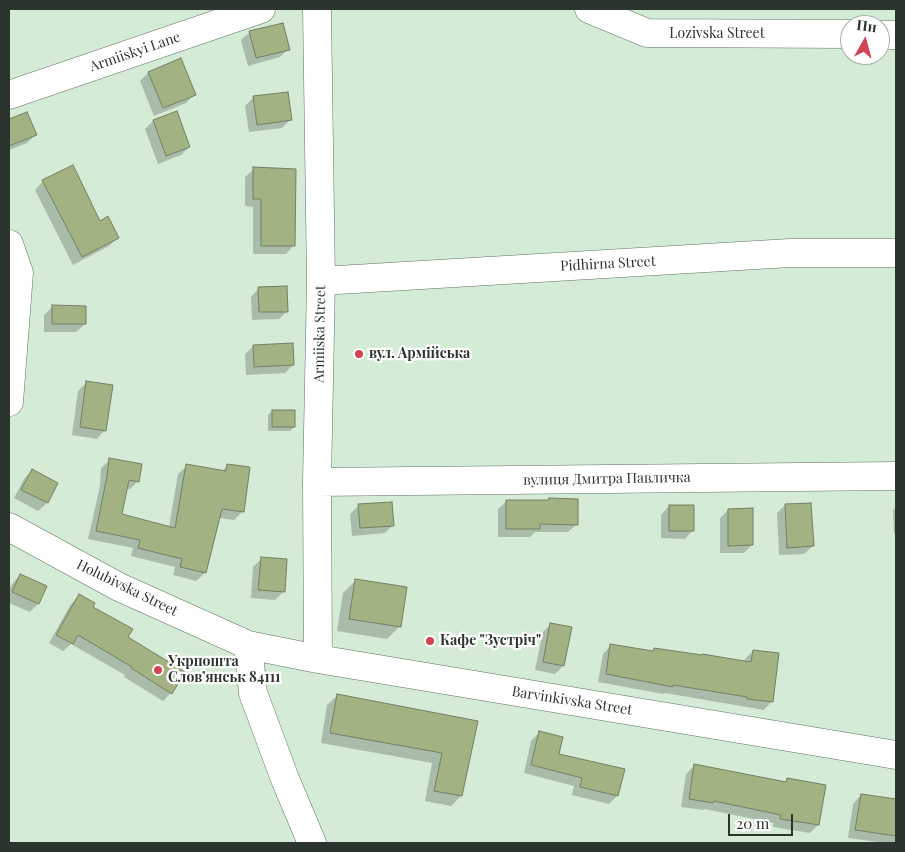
<!DOCTYPE html>
<meta charset="utf-8">
<style>
body{margin:0}
#map{position:relative;width:905px;height:852px;overflow:hidden;background:#d4ebd5;font-family:"Playfair Display",serif}
canvas{display:block}
.frame{position:absolute;inset:0;border:10px solid #2c352d;pointer-events:none}
.north{position:absolute;left:840px;top:15px;width:50px;height:50px;box-sizing:border-box;background:#fff;border:1px solid #abaeab;border-radius:50%;rotate:7deg;font-size:14px;font-weight:700;line-height:20px;text-align:center;color:#2c352d}
.north::after{content:'';display:block;margin:auto;width:18px;height:22px;background:#d44353;clip-path:polygon(50% 0,100% 100%,50% 72%,0 100%)}
.scale{position:absolute;left:728px;top:814px;width:65px;height:22px;box-sizing:border-box;border:2px solid #2c352d;border-top:0;padding-left:6px;font-size:15px;line-height:18px;white-space:nowrap;color:#2c352d;-webkit-text-stroke:4px #fff;paint-order:stroke}
</style>
<div id="map">
<canvas width="905" height="852"></canvas>
<div class="frame"></div>
<div class="north">Пн</div>
<div class="scale">20 m</div>
</div>
<script>
const g = document.querySelector('canvas').getContext('2d');
g.lineJoin = 'round';
function paint(path, color) { g.fillStyle = color; g.fill(path, 'evenodd'); }
const toPath = rows => new Path2D(rows.map(r => 'M' + r).join(''));
function strokePath(path, color, width, dash) { g.strokeStyle = color; g.lineWidth = width; g.lineCap = dash ? 'butt' : 'round'; g.setLineDash(dash || []); g.stroke(path); }
function write(font, color, halo, rows, align = 'center') {
  g.font = font + ' "Playfair Display",serif'; g.lineWidth = 4.5; g.setLineDash([]); g.textBaseline = 'middle'; g.strokeStyle = halo; g.fillStyle = color; for (const [text, x, y, turn = 0] of rows) {
    g.save(); g.translate(x, y); g.rotate((+turn || 0) * Math.PI / 180); g.textAlign = isNaN(turn) ? turn : align; if (halo) g.strokeText(text, 0, 0); g.fillText(text, 0, 0); g.restore();
  }
}
const shadow = toPath([
 [250,32,288,49,280,57,248,66,241,40],
 [181,60,195,94,186,103,154,116,140,81,148,73],
 [253,98,290,120,282,128,249,132,245,106],
 [176,112,189,147,181,155,158,164,145,129,153,121],
 [27,113,35,135,27,143,9,150,9,121],
 [254,169,294,245,286,254,253,254,253,207,245,206,245,177],
 [43,181,99,222,117,238,109,246,73,265,35,190],
 [259,288,287,311,279,319,252,320,251,297],
 [53,306,85,324,76,332,44,332,44,315],
 [254,346,293,365,285,373,246,375,245,354],
 [86,383,105,430,97,439,72,435,78,391],
 [272,411,294,427,290,431,268,431,268,415],
 [110,460,138,481,130,489,126,489,120,515,169,527,178,474,187,466,221,472,228,465,243,511,234,520,219,518,205,573,196,581,173,575,175,567,131,556,133,548,88,539,100,486,101,468],
 [32,470,57,483,47,503,38,511,14,498,24,479],
 [507,501,577,524,568,532,535,532,530,537,498,537,498,509],
 [359,505,393,525,385,533,352,536,350,514],
 [785,505,813,546,804,554,779,555,777,513],
 [669,506,693,530,685,539,661,538,661,515],
 [896,507,896,533,894,533,893,510],
 [728,510,752,545,744,553,720,553,720,518],
 [261,559,283,592,275,600,251,598,253,567],
 [20,575,46,586,38,604,30,612,9,603,9,590,12,584],
 [356,580,400,626,387,639,337,631,343,593],
 [79,596,126,638,171,693,163,701,124,677,125,675,71,644,63,651,49,643,71,604],
 [551,624,563,666,555,674,535,670,543,632],
 [611,645,652,652,654,649,744,662,745,659,753,651,772,701,764,710,665,693,664,694,598,682,603,654],
 [338,695,476,722,461,796,451,806,425,801,432,763,321,743,327,705],
 [539,733,557,755,617,796,609,804,572,795,574,786,524,773,531,741],
 [694,766,784,783,788,780,818,825,810,833,773,827,773,823,705,809,704,810,681,807,686,774],
 [861,795,896,801,896,843,885,843,848,838,853,804]
]);
const building = toPath([
 [283,23,290,50,256,58,249,31,283,23],
 [181,58,196,95,163,108,148,72,181,58],
 [288,92,292,120,257,125,253,96,288,92],
 [177,111,190,147,166,156,153,120,177,111],
 [27,112,37,135,9,146,9,119,27,112],
 [73,165,100,221,108,216,119,238,82,257,42,180,73,165],
 [253,167,296,169,295,246,261,246,261,199,253,199,253,167],
 [287,286,288,312,259,312,258,287,287,286],
 [52,305,86,306,86,324,52,324,52,305],
 [293,343,294,365,254,367,253,345,293,343],
 [86,381,113,385,106,431,80,427,86,381],
 [272,410,295,410,295,427,272,427,272,410],
 [109,458,142,464,139,482,129,480,122,514,175,528,186,464,226,471,227,464,250,467,244,512,222,509,206,573,180,567,182,559,138,548,140,540,96,531,107,476,109,458],
 [32,469,58,483,48,503,21,490,32,469],
 [549,498,578,499,578,525,540,524,540,529,506,529,506,500,549,500,549,498],
 [392,502,394,526,360,528,358,504,392,502],
 [811,503,814,546,787,548,785,504,811,503],
 [669,505,694,505,694,531,669,531,669,505],
 [753,508,753,545,728,546,728,509,753,508],
 [261,557,287,559,285,592,258,590,261,557],
 [20,574,47,586,39,604,12,592,20,574],
 [355,579,407,587,401,627,349,619,355,579],
 [79,594,95,603,93,607,133,629,128,637,185,672,172,694,131,668,132,667,78,635,73,644,56,635,79,594],
 [550,623,572,627,564,666,543,662,550,623],
 [610,644,653,651,654,648,702,655,702,654,751,662,753,650,779,653,773,702,747,699,747,697,673,685,673,687,606,674,610,644],
 [337,694,478,721,462,796,434,791,442,753,330,733,337,694],
 [539,731,563,737,559,754,625,769,618,796,580,787,582,778,531,765,539,731],
 [694,764,786,782,787,778,826,785,819,825,780,819,781,815,714,801,713,803,689,799,694,764],
 [861,794,896,799,896,836,855,830,861,794]
]);
const minor = toPath([
 [317,9,321,281,317,482,318,659],
 [589,9,647,33,850,34],
 [880,35,896,35],
 [9,95,261,9],
 [9,244,19,273,9,402],
 [321,281,790,253,896,253],
 [317,482,896,476],
 [9,527,119,587,248,645,318,659,896,755],
 [248,645,253,693,285,779,312,843]
]);
const markers = [
 [359,354,5,"#d44353"],
 [430,641,5,"#d44353"],
 [158,670,5,"#d44353"]
];
const streetNames = [
 ["Lozivska Street",717,34],
 ["Armiiskyi Lane",135,52,-19],
 ["Pidhirna Street",608,264,-3],
 ["Armiiska Street",320,334,-89],
 ["вулиця Дмитра Павличка",607,479,-1],
 ["Holubivska Street",127,588,26],
 ["Barvinkivska Street",572,701,9]
];
const poiNames = [
 ["вул. Армійська",369,354],
 ["Кафе \"Зустріч\"",440,641],
 ["Укрпошта",168,662],
 ["Слов’янськ 84111",168,678]
];
paint(shadow, '#0003');
paint(building, '#a3b282');
strokePath(building, '#757d64', 1);
strokePath(minor, '#5e7360', 29);
strokePath(minor, '#fff', 28);
for (const [x, y, r, color] of markers) { const dot = new Path2D(); dot.arc(x, y, r, 0, 2 * Math.PI); g.fillStyle = color; g.fill(dot); strokePath(dot, '#fff', 2); }
write('14px', '#2c352d', '#fff', streetNames);
write('bold 14px', '#2c352d', '#fff', poiNames, 'left');
</script>
